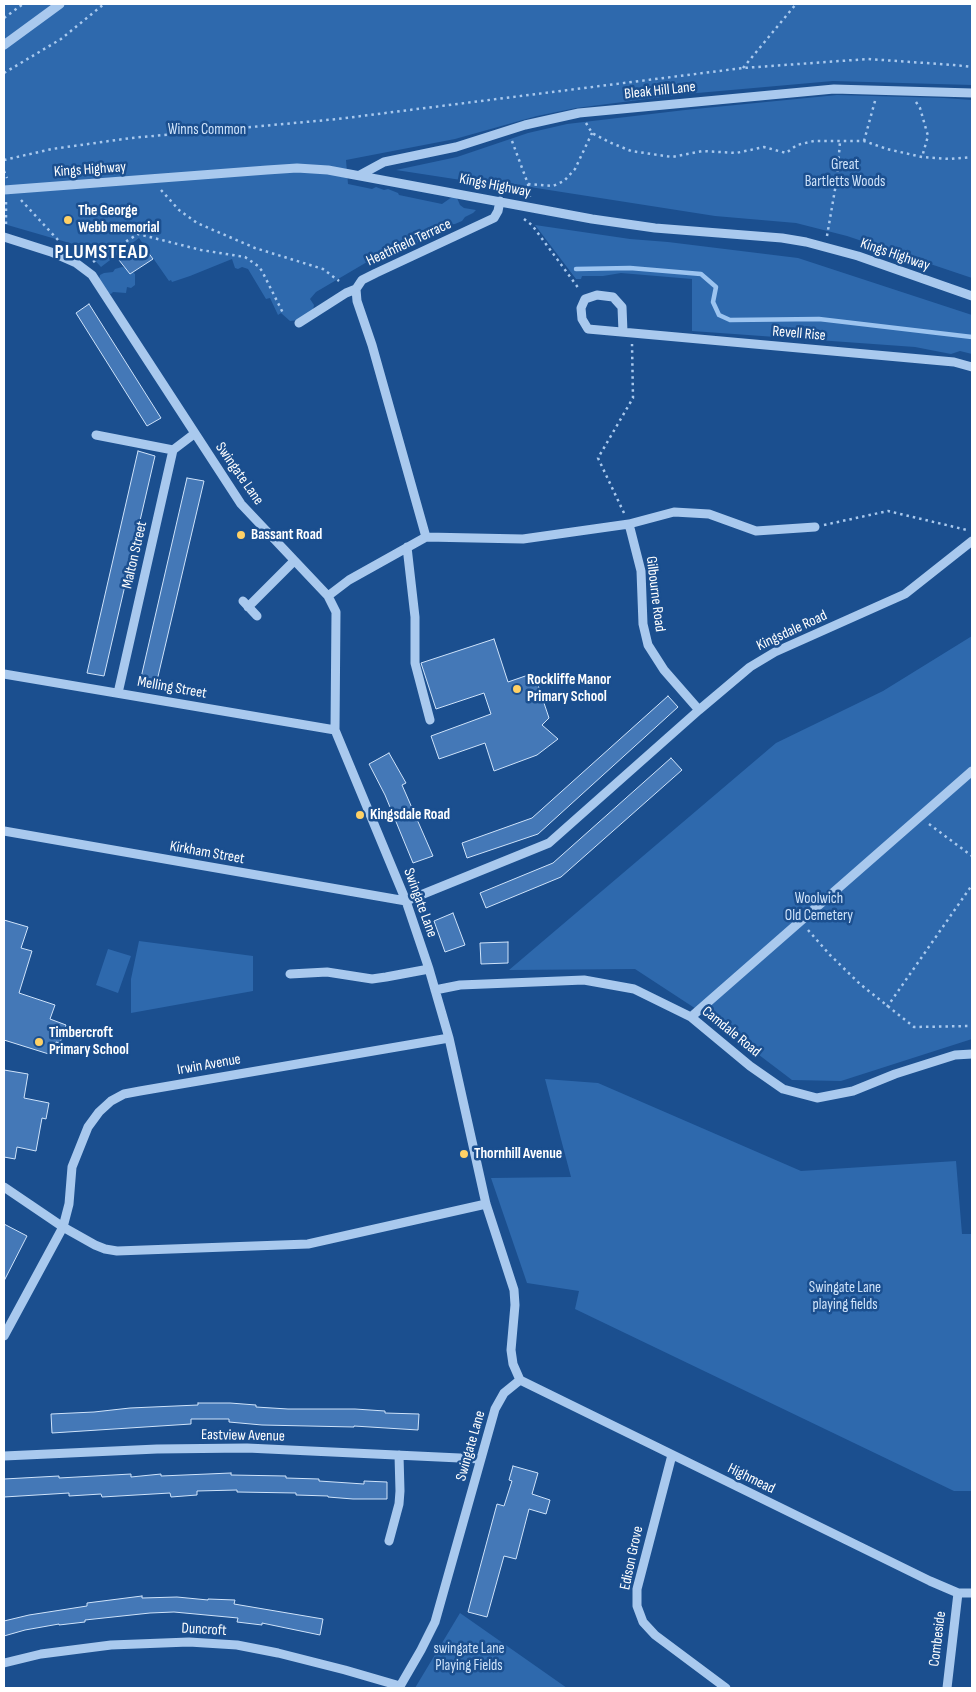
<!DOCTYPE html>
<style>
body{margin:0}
#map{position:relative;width:976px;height:1692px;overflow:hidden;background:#1b4f8f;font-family:"Sofia Sans Condensed",sans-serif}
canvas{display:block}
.frame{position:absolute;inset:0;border:5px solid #fff;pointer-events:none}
</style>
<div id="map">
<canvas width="976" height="1692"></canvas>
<div class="frame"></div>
</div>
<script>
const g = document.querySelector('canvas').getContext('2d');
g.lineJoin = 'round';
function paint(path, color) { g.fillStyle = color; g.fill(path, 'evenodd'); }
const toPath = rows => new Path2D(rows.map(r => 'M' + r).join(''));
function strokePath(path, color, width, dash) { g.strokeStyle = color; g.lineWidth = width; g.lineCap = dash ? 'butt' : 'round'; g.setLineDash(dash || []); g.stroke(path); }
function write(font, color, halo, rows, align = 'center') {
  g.font = font + ' "Sofia Sans Condensed",sans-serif'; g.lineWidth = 5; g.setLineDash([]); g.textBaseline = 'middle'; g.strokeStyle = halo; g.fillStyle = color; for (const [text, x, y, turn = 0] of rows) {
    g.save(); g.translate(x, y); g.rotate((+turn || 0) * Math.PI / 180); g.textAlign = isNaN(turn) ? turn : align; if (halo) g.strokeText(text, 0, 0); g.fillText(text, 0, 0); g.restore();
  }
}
const green = toPath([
 [4,4,972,4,972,85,833,81,686,94,576,108,537,116,455,139,346,160,348,184,372,189,376,187,384,190,388,189,398,193,399,195,442,204,452,197,457,198,460,205,464,208,476,210,473,213,465,217,462,221,455,224,448,225,443,230,440,229,419,238,417,245,406,249,398,248,367,262,316,292,310,299,314,305,313,310,300,320,290,321,281,313,278,315,270,298,266,299,248,269,242,267,238,269,235,268,232,259,190,276,172,282,171,280,169,281,139,238,101,267,89,254,73,244,4,224],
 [837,95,944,98,972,100,972,278,847,236,796,223,715,216,517,185,474,182,396,170,457,157,528,133,567,124,685,110],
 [535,225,630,239,668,242,798,258,972,315,972,354,960,351,951,354,915,347,692,331,692,279,621,273,603,276,582,276,581,279,576,279],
 [122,267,130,269,135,274,135,285,131,288,127,287,126,293,113,292,111,294,108,293,99,280,100,275,104,273,113,272,115,269],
 [972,636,972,1039,841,1081,792,1080,713,1020,635,969,509,970,776,743,883,691],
 [139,941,253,956,253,991,131,1013,131,979],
 [108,949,131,956,118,993,96,985],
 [545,1079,598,1083,801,1171,956,1161,962,1234,972,1234,972,1491,954,1491,575,1309,579,1291,527,1283,491,1178,571,1177],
 [460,1613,567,1688,415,1688]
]);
const stream = toPath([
 [576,269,630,268,701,274,716,287,713,302,719,315,730,320,819,319,972,337]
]);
const building = toPath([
 [142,244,153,259,130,274,119,260,142,244],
 [89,304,161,418,147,426,76,313,89,304],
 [138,451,155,456,104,676,87,673,138,451],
 [187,478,204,481,156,685,140,682,187,478],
 [494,639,508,682,534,673,549,718,542,725,558,739,537,755,494,771,485,743,439,759,431,736,491,714,484,693,436,709,421,663,494,639],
 [668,696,678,707,538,834,467,858,462,843,532,818,668,696],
 [389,753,406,783,402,785,433,856,413,863,385,795,369,764,389,753],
 [671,758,682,770,561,877,486,908,480,893,553,863,671,758],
 [453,913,465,945,445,952,434,921,453,913],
 [4,920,28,927,21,948,32,951,19,993,55,1005,50,1019,66,1025,60,1043,56,1042,52,1055,4,1040,4,920],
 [508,942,508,963,481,964,480,943,508,942],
 [4,1070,28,1074,24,1098,49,1103,46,1119,42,1118,36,1151,17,1147,15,1159,4,1157,4,1070],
 [4,1224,27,1236,4,1281,4,1224],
 [198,1403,230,1403,256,1405,256,1407,288,1409,355,1409,385,1411,385,1413,419,1414,418,1430,354,1426,354,1427,262,1425,229,1422,229,1419,191,1419,191,1424,52,1433,51,1414,94,1412,130,1408,198,1405,198,1403],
 [513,1466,538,1473,532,1494,550,1500,546,1514,529,1509,516,1559,504,1556,487,1617,468,1612,497,1504,504,1506,512,1481,509,1480,513,1466],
 [231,1473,231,1475,286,1476,286,1478,319,1479,319,1481,364,1484,364,1481,387,1482,387,1499,353,1499,328,1497,328,1496,296,1495,296,1493,237,1492,237,1490,197,1491,197,1495,171,1497,170,1493,102,1497,101,1494,69,1496,69,1493,4,1497,4,1479,59,1476,59,1478,131,1474,131,1477,161,1474,161,1476,231,1473],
 [142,1596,142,1598,177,1597,208,1600,208,1599,235,1600,234,1604,323,1619,320,1635,262,1623,262,1625,237,1622,238,1618,174,1612,150,1613,85,1620,85,1622,59,1625,59,1624,25,1630,4,1636,4,1621,29,1615,87,1606,87,1603,142,1596]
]);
const path = toPath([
 [4,18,23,4],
 [743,68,796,4],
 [4,73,61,39,104,4],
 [916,102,920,108,928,136,922,157],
 [586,123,592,133,609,142,631,151,672,157,703,151,736,153,764,147,786,153,797,145,814,141,864,141,887,149,922,157,950,159,972,157],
 [512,141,528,184,530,197],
 [864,141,875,101],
 [4,160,52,149,131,138,338,119,743,68,868,59,954,65,972,67],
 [4,171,7,178],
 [528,184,553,186,564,181,575,169,592,133],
 [161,190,179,210,197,223,255,248,323,269,339,281],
 [21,200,58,240],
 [6,202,6,226],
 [524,219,532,225,579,289],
 [827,236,837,178,840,142],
 [93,262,138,234,201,250,245,257,258,266,262,271,284,315],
 [624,513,598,458,633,398,632,344],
 [824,525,888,511,967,530],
 [929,824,972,856],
 [808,930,830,955,860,984,914,1027,972,1026],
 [887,1007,972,885]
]);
const minor = toPath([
 [4,45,60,4],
 [360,175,384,162,456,147,525,125,579,113,834,89,972,93],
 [4,190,267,170,297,168,328,170,592,219,655,228,782,238,806,242,858,256,972,296],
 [4,237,51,252,76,263,92,275,241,504,328,596,336,612,335,730,406,901,429,969,449,1038,486,1204,514,1290,515,1305,511,1350,513,1364,520,1380],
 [299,323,346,293,356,289,362,280,376,273,494,218,498,211,500,201],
 [623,332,622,307,613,297,597,295,585,299,581,308,582,319,588,329,954,362,972,367],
 [96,435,173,450],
 [629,524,641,571,643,624,648,645,664,670,699,710],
 [426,537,523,539,629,524,674,512,709,514,756,531,815,527],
 [407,547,415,617,415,663,430,720],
 [328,596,349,580,426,537,372,345,357,301,356,289],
 [243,601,257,616],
 [248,607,294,561],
 [4,674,335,730],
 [118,693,173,450,194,434],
 [4,831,406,901],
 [406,901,549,843,699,710,750,667,775,652,905,594,972,541],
 [290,974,327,972,372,979,386,977,429,969],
 [435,990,460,985,584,980,634,989,691,1017,750,1066,783,1089,817,1098,853,1091,895,1074,955,1055,972,1054],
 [691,1017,972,771],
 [4,1187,63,1227,95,1245,105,1249,117,1251,308,1244,486,1204],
 [4,1336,63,1227,69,1204,72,1167,88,1127,99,1112,111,1101,124,1094,140,1091,449,1038],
 [520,1380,930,1581,958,1593,972,1593],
 [672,1455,637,1589,637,1606,643,1622,655,1635,726,1688],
 [4,1456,157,1449,247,1448,481,1459],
 [389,1541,399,1504,400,1491,399,1455],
 [4,1663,41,1654,111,1645,189,1642,237,1645,278,1653,345,1670,400,1686],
 [399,1688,421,1650,435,1622,495,1409,504,1393,520,1380],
 [947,1688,958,1593]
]);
const markers = [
 [68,220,5,"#ffd166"],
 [241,535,5,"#ffd166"],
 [517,689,5,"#ffd166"],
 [360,815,5,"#ffd166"],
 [39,1042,5,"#ffd166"],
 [464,1154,5,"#ffd166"]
];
const streetNames = [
 ["Bleak Hill Lane",660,91,-6],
 ["Kings Highway",90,170,-4],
 ["Kings Highway",495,186,11],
 ["Heathfield Terrace",409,243,-25],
 ["Kings Highway",895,255,19],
 ["Revell Rise",799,334,5],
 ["Swingate Lane",239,474,55],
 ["Malton Street",135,555,-77],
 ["Gilbourne Road",655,594,83],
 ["Kingsdale Road",792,631,-25],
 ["Melling Street",172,688,10],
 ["Kirkham Street",207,853,10],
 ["Swingate Lane",420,903,70],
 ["Camdale Road",731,1032,39],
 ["Irwin Avenue",209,1065,-10],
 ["Eastview Avenue",243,1436,1],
 ["Swingate Lane",471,1446,-74],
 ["Highmead",751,1479,26],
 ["Edison Grove",632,1558,-78],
 ["Duncroft",204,1630,3],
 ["Combeside",938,1639,-83]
];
const parkNames = [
 ["Winns Common",207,130],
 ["Great",845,165],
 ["Bartletts Woods",845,182],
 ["Woolwich",819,899],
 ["Old Cemetery",819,916],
 ["Swingate Lane",845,1288],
 ["playing fields",845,1305],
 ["swingate Lane",469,1649],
 ["Playing Fields",469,1666]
];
const poiNames = [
 ["The George",78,211],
 ["Webb memorial",78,228],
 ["Bassant Road",251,535],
 ["Rockliffe Manor",527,680],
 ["Primary School",527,697],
 ["Kingsdale Road",370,815],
 ["Timbercroft",49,1033],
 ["Primary School",49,1050],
 ["Thornhill Avenue",474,1154]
];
const districtNames = [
 ["PLUMSTEAD",102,253]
];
paint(green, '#2e69ad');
strokePath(stream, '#9cc4f0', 4.5);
paint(building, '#4478b7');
strokePath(building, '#cfe3fa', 1);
strokePath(path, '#a9c9ee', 2.5, [2.5, 4]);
strokePath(minor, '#a9c9ee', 9);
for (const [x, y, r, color] of markers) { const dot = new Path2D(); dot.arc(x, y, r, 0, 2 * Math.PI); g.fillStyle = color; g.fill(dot); strokePath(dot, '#1b4f8f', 2); }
write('15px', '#fff', '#1b4f8f', streetNames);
write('15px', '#cfe3fa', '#1b4f8f', parkNames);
write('bold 15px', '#fff', '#1b4f8f', poiNames, 'left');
g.letterSpacing = '1px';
write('bold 20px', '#fff', '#1b4f8f', districtNames);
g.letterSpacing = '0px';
</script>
